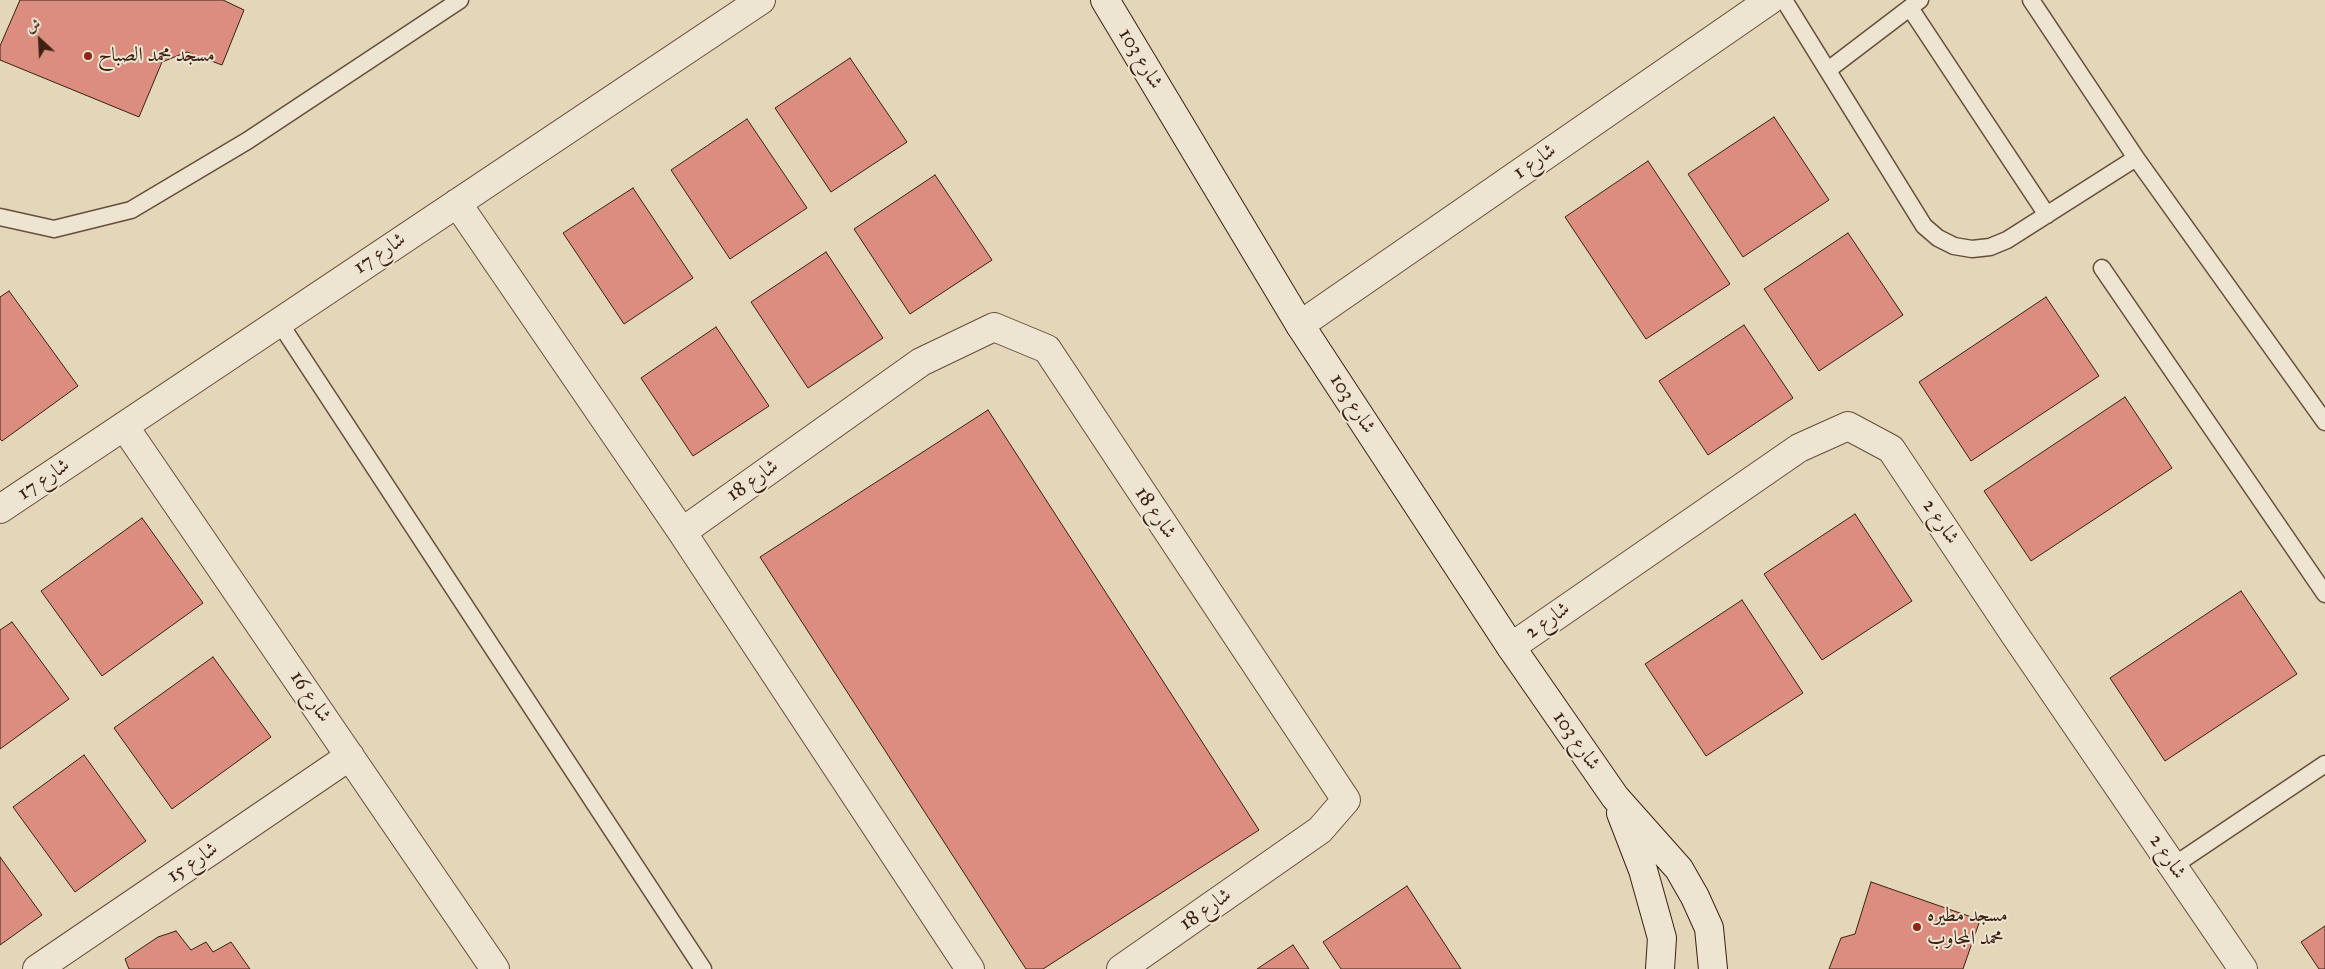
<!DOCTYPE html>
<meta charset="utf-8">
<style>
body{margin:0}
#map{position:relative;width:2325px;height:969px;overflow:hidden;background:#e4d6b8;font-family:"IM FELL Great Primer",Amiri,serif}
canvas{display:block}
.north{position:absolute;left:15px;top:15px;width:50px;height:50px;-webkit-text-stroke:4px #ede4d1;paint-order:stroke;rotate:335deg;font-size:14px;font-weight:700;line-height:20px;text-align:center;color:#3c2110}
.north::after{content:'';display:block;margin:auto;width:18px;height:22px;background:#3c2110;clip-path:polygon(50% 0,100% 100%,50% 72%,0 100%)}
</style>
<div id="map">
<canvas width="2325" height="969"></canvas>
<div class="north">ش</div>
</div>
<script>
const g = document.querySelector('canvas').getContext('2d');
g.lineJoin = 'round';
function paint(path, color) { g.fillStyle = color; g.fill(path, 'evenodd'); }
const toPath = rows => new Path2D(rows.map(r => 'M' + r).join(''));
function strokePath(path, color, width, dash) { g.strokeStyle = color; g.lineWidth = width; g.lineCap = dash ? 'butt' : 'round'; g.setLineDash(dash || []); g.stroke(path); }
function write(font, color, halo, rows, align = 'center') {
  g.font = font + ' "IM FELL Great Primer",Amiri,serif'; g.lineWidth = 4; g.setLineDash([]); g.textBaseline = 'middle'; g.strokeStyle = halo; g.fillStyle = color; for (const [text, x, y, turn = 0] of rows) {
    g.save(); g.translate(x, y); g.rotate((+turn || 0) * Math.PI / 180); g.textAlign = isNaN(turn) ? turn : align; if (halo) g.strokeText(text, 0, 0); g.fillText(text, 0, 0); g.restore();
  }
}
const building = toPath([
 [20,0,223,0,244,10,222,65,187,52,162,62,139,117,0,60,0,46,20,0],
 [850,58,907,142,831,192,775,108,850,58],
 [1774,117,1829,200,1743,257,1688,174,1774,117],
 [747,119,807,208,730,259,671,170,747,119],
 [1648,161,1730,284,1646,339,1565,217,1648,161],
 [935,175,992,260,910,314,854,229,935,175],
 [633,188,693,278,624,324,563,233,633,188],
 [1848,233,1903,315,1819,371,1764,289,1848,233],
 [826,252,883,338,808,388,751,302,826,252],
 [9,291,78,386,2,441,0,439,0,297,9,291],
 [2046,297,2099,376,1971,461,1919,382,2046,297],
 [1744,325,1793,398,1708,455,1659,381,1744,325],
 [716,327,769,406,693,456,641,378,716,327],
 [2125,397,2172,468,2031,561,1984,491,2125,397],
 [988,410,1259,830,1043,969,1026,969,760,557,988,410],
 [1855,514,1912,601,1822,660,1764,574,1855,514],
 [142,518,203,603,102,676,41,591,142,518],
 [2241,591,2297,674,2165,761,2110,678,2241,591],
 [1742,600,1803,693,1706,756,1645,664,1742,600],
 [12,622,69,699,0,749,0,630,12,622],
 [213,657,271,737,172,809,114,728,213,657],
 [84,755,146,841,75,892,13,807,84,755],
 [0,857,42,915,0,945,0,857],
 [1871,882,1980,920,1963,969,1829,969,1841,938,1855,934,1871,882],
 [1407,886,1461,969,1341,969,1323,942,1407,886],
 [2325,926,2325,969,2319,969,2301,942,2325,926],
 [176,931,191,950,206,942,213,952,231,942,250,969,129,969,125,959,158,937,176,931],
 [1293,945,1309,969,1257,969,1293,945]
]);
const lane = toPath([
 [1784,0,1924,226,1938,238,1954,246,1972,249,1990,247,2007,240,2136,158],
 [2031,0,2136,158,2325,422],
 [1910,8,2047,215],
 [1828,70,1920,0],
 [0,217,54,229,131,210,247,141,460,0],
 [2102,268,2325,594],
 [279,322,703,969],
 [2173,866,2325,764]
]);
const street = toPath([
 [457,203,682,532,970,969],
 [1300,325,1770,0],
 [124,426,495,969],
 [0,509,761,0],
 [682,532,921,362,994,327,1047,349,1346,800,1320,830,1121,969],
 [1511,647,1799,448,1848,426,1891,449,2013,632,2243,969],
 [37,969,350,756]
]);
const secondary = toPath([
 [1105,0,1300,325,1511,647,1615,797,1679,869,1695,897,1709,928,1713,969],
 [1621,813,1643,870,1662,938,1660,969]
]);
const markers = [
 [88,56,5,"#8f2418"],
 [1917,927,5,"#8f2418"]
];
const poiNames = [
 ["مسجد محمد الصباح",98,56],
 ["مسجد مطيره",1927,916],
 ["محمد المجاوب",1927,939]
];
const streetNames = [
 ["شارع 103",1140,59,59],
 ["شارع 1",1535,162,-35],
 ["شارع 17",380,254,-34],
 ["شارع 103",1352,404,57],
 ["شارع 17",44,480,-34],
 ["شارع 18",753,481,-35],
 ["شارع 18",1155,513,56],
 ["شارع 2",1940,522,56],
 ["شارع 2",1548,621,-35],
 ["شارع 16",310,697,56],
 ["شارع 103",1576,741,55],
 ["شارع 2",2167,857,56],
 ["شارع 15",193,863,-34],
 ["شارع 18",1206,910,-35]
];
paint(building, '#db8e80');
strokePath(building, '#3c2110', 1);
strokePath(lane, '#664e3a', 19);
strokePath(street, '#664e3a', 30);
strokePath(secondary, '#3c2110', 30);
strokePath(lane, '#ede4d1', 16);
strokePath(street, '#ede4d1', 28);
strokePath(secondary, '#ede4d1', 28);
for (const [x, y, r, color] of markers) { const dot = new Path2D(); dot.arc(x, y, r, 0, 2 * Math.PI); g.fillStyle = color; g.fill(dot); strokePath(dot, '#ede4d1', 2); }
write('20px', '#3c2110', '#ede4d1', poiNames, 'left');
write('20px', '#3c2110', '#ede4d1', streetNames);
</script>
